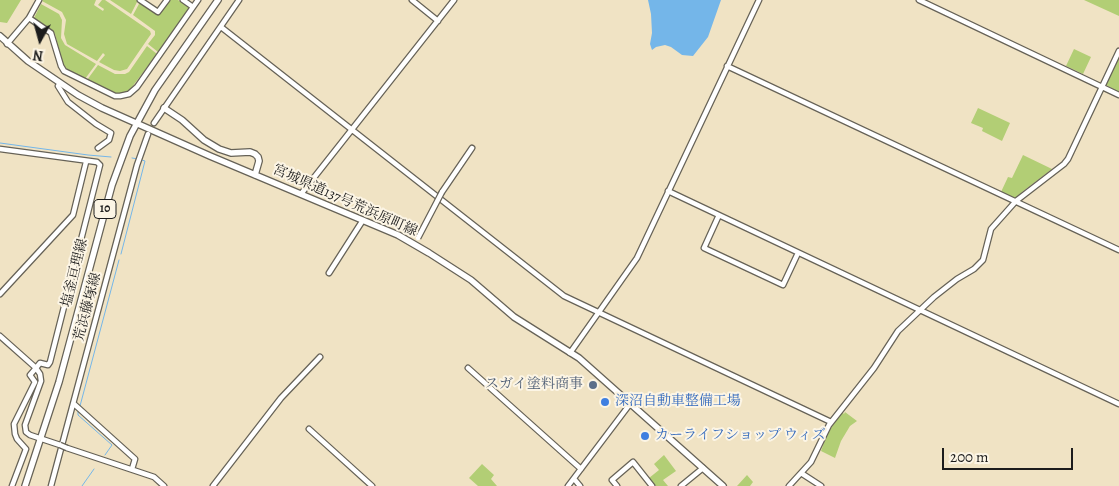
<!DOCTYPE html>
<meta charset="utf-8">
<style>
body{margin:0}
#map{position:relative;width:1119px;height:486px;overflow:hidden;background:#f0e3c4;font-family:Alegreya,serif}
canvas{display:block}
.north{position:absolute;left:15px;top:15px;width:50px;height:50px;-webkit-text-stroke:4px #fcf5e5;paint-order:stroke;rotate:187deg;font-size:14px;font-weight:700;line-height:20px;text-align:center;color:#1c1c1c}
.north::after{content:'';display:block;margin:auto;width:18px;height:22px;background:#1c1c1c;clip-path:polygon(50% 0,100% 100%,50% 72%,0 100%)}
.scale{position:absolute;left:942px;top:448px;width:131px;height:22px;box-sizing:border-box;border:2px solid #1c1c1c;border-top:0;padding-left:6px;font-size:15px;line-height:18px;white-space:nowrap;color:#1c1c1c;-webkit-text-stroke:4px #fcf5e5;paint-order:stroke}
</style>
<div id="map">
<canvas width="1119" height="486"></canvas>
<div class="north">N</div>
<div class="scale">200 m</div>
</div>
<script>
const g = document.querySelector('canvas').getContext('2d');
g.lineJoin = 'round';
function paint(path, color) { g.fillStyle = color; g.fill(path, 'evenodd'); }
const toPath = rows => new Path2D(rows.map(r => 'M' + r).join(''));
function strokePath(path, color, width, dash) { g.strokeStyle = color; g.lineWidth = width; g.lineCap = dash ? 'butt' : 'round'; g.setLineDash(dash || []); g.stroke(path); }
function write(font, color, halo, rows, align = 'center') {
  g.font = font + ' Alegreya,"Noto Serif JP",serif'; g.lineWidth = 4; g.setLineDash([]); g.textBaseline = 'middle'; g.strokeStyle = halo; g.fillStyle = color; for (const [text, x, y, turn = 0] of rows) {
    g.save(); g.translate(x, y); g.rotate((+turn || 0) * Math.PI / 180); g.textAlign = isNaN(turn) ? turn : align; if (halo) g.strokeText(text, 0, 0); g.fillText(text, 0, 0); g.restore();
  }
}
const green = toPath([
 [0,0,21,0,7,23,0,22],
 [43,0,96,0,94,5,103,11,104,9,98,5,102,0,105,0,150,31,151,34,127,69,120,71,114,70,99,62,105,55,103,53,97,61,67,44,64,34,66,20,62,12,42,1],
 [110,0,138,0,131,14],
 [169,0,178,0,188,7,188,10,158,52,148,44,155,35,155,31,133,15,140,2,159,14],
 [1084,0,1119,0,1119,16],
 [41,4,59,14,62,20,61,38,65,45,96,64,85,79,69,71,63,65,55,34,48,27,34,18],
 [147,46,157,54,129,91,123,94,116,93,87,80,98,65,115,74,125,74,129,72],
 [1074,49,1091,57,1083,74,1066,66],
 [1119,56,1119,92,1106,85],
 [978,108,1010,123,1002,141,982,131,983,128,971,123],
 [1023,155,1052,169,1022,192,1017,199,1001,192,1008,177,1012,178],
 [842,412,844,414,845,412,857,421,850,426,841,441,835,458,821,451,827,434],
 [664,455,676,471,663,480,668,486,656,486,649,478,659,470,654,464],
 [482,464,494,475,491,479,497,486,478,486,469,478],
 [747,475,753,482,750,486,737,486]
]);
const water = toPath([
 [648,0,721,0,708,37,693,56,682,55,671,47,665,45,656,47,652,50,650,44,652,33,651,14]
]);
const stream = toPath([
 [0,143,88,155,111,157],
 [132,158,138,159],
 [121,254,145,161,142,160],
 [80,406,119,260],
 [78,412,78,415,112,445,105,455],
 [82,486,94,469]
]);
const minor = toPath([
 [140,0,158,12,167,0],
 [183,0,193,7],
 [412,0,438,21],
 [919,0,1119,95],
 [29,18,51,33,61,66,64,71,115,96,120,96,129,94,137,87,198,0],
 [221,27,564,296,831,422],
 [7,44,29,18,39,0],
 [727,66,1119,250],
 [60,83,58,86,68,102,96,124,111,133,109,140,98,148],
 [154,123,239,0],
 [0,149,97,162,100,165,50,362,48,365,40,363,36,368,40,374,41,381,25,425,26,432,30,435,60,445],
 [668,191,1119,404],
 [442,192,472,148],
 [301,194,454,0],
 [719,215,704,248,783,285,798,253],
 [329,273,363,220],
 [0,294,73,215,86,162],
 [0,336,36,368,30,375,35,382,14,424,15,434,17,439,26,449,12,486],
 [570,353,637,258,759,0],
 [468,368,581,469],
 [74,404,135,459,132,469],
 [309,429,372,486],
 [67,448,154,477,164,486],
 [801,473,821,486],
 [575,480,580,486],
 [51,486,137,165,148,134],
 [213,486,281,398,320,357],
 [568,486,630,404],
 [617,486,612,480,633,462,652,486],
 [681,486,703,468],
 [789,486,811,462,829,425,874,368,898,331,934,297,957,279,974,269,983,260,991,229,1016,201,1064,164,1068,159,1119,51]
]);
const major = toPath([
 [0,36,28,61,78,95,102,108,210,156,398,235,429,253,471,280,514,317,579,358,723,486],
 [164,108,182,120,204,140,219,149,231,153,250,152,255,154,258,157,259,161,255,175],
 [25,486,59,382,112,185,130,136,155,90,218,0]
]);
const minorBridge = toPath([
 [418,238,442,192],
 [60,445,67,448]
]);
const markers = [
 [593,385,5,"#5c6f8a"],
 [605,402,5,"#3f7fe0"],
 [645,436,5,"#3f7fe0"]
];
const shields = [
 [105,209,22]
];
const shieldNames = [
 ["10",105,209]
];
const streetNames = [
 ["宮城県道137号荒浜原町線",345,201,24],
 ["塩釜亘理線",75,273,-76],
 ["荒浜藤塚線",88,307,-75]
];
const serviceNames = [
 ["スガイ塗料商事",583,385]
];
const shopNames = [
 ["深沼自動車整備工場",615,402],
 ["カーライフショップ ウィズ",655,436]
];
paint(green, '#b2ce75');
paint(water, '#74b6e9');
strokePath(stream, '#74b6e9', 1);
strokePath(minor, '#666257', 7);
strokePath(major, '#666257', 8);
strokePath(minor, '#fff', 4.5);
strokePath(major, '#fff', 5.5);
strokePath(minorBridge, '#666257', 7, []);
strokePath(minorBridge, '#fff', 4.5);
for (const [x, y, r, color] of markers) { const dot = new Path2D(); dot.arc(x, y, r, 0, 2 * Math.PI); g.fillStyle = color; g.fill(dot); strokePath(dot, '#fcf5e5', 2); }
for (const [x, y, w] of shields) { const box = new Path2D(); box.roundRect(x - w / 2, y - 9.5, w, 19, 4); g.fillStyle = '#fcf5e5'; g.fill(box); strokePath(box, '#1c1c1c', 1); }
write('bold 12px', '#1c1c1c', null, shieldNames);
write('14px', '#1c1c1c', '#fcf5e5', streetNames);
write('14px', '#4e5e75', '#fcf5e5', serviceNames, 'right');
write('14px', '#366cbe', '#fcf5e5', shopNames, 'left');
</script>
